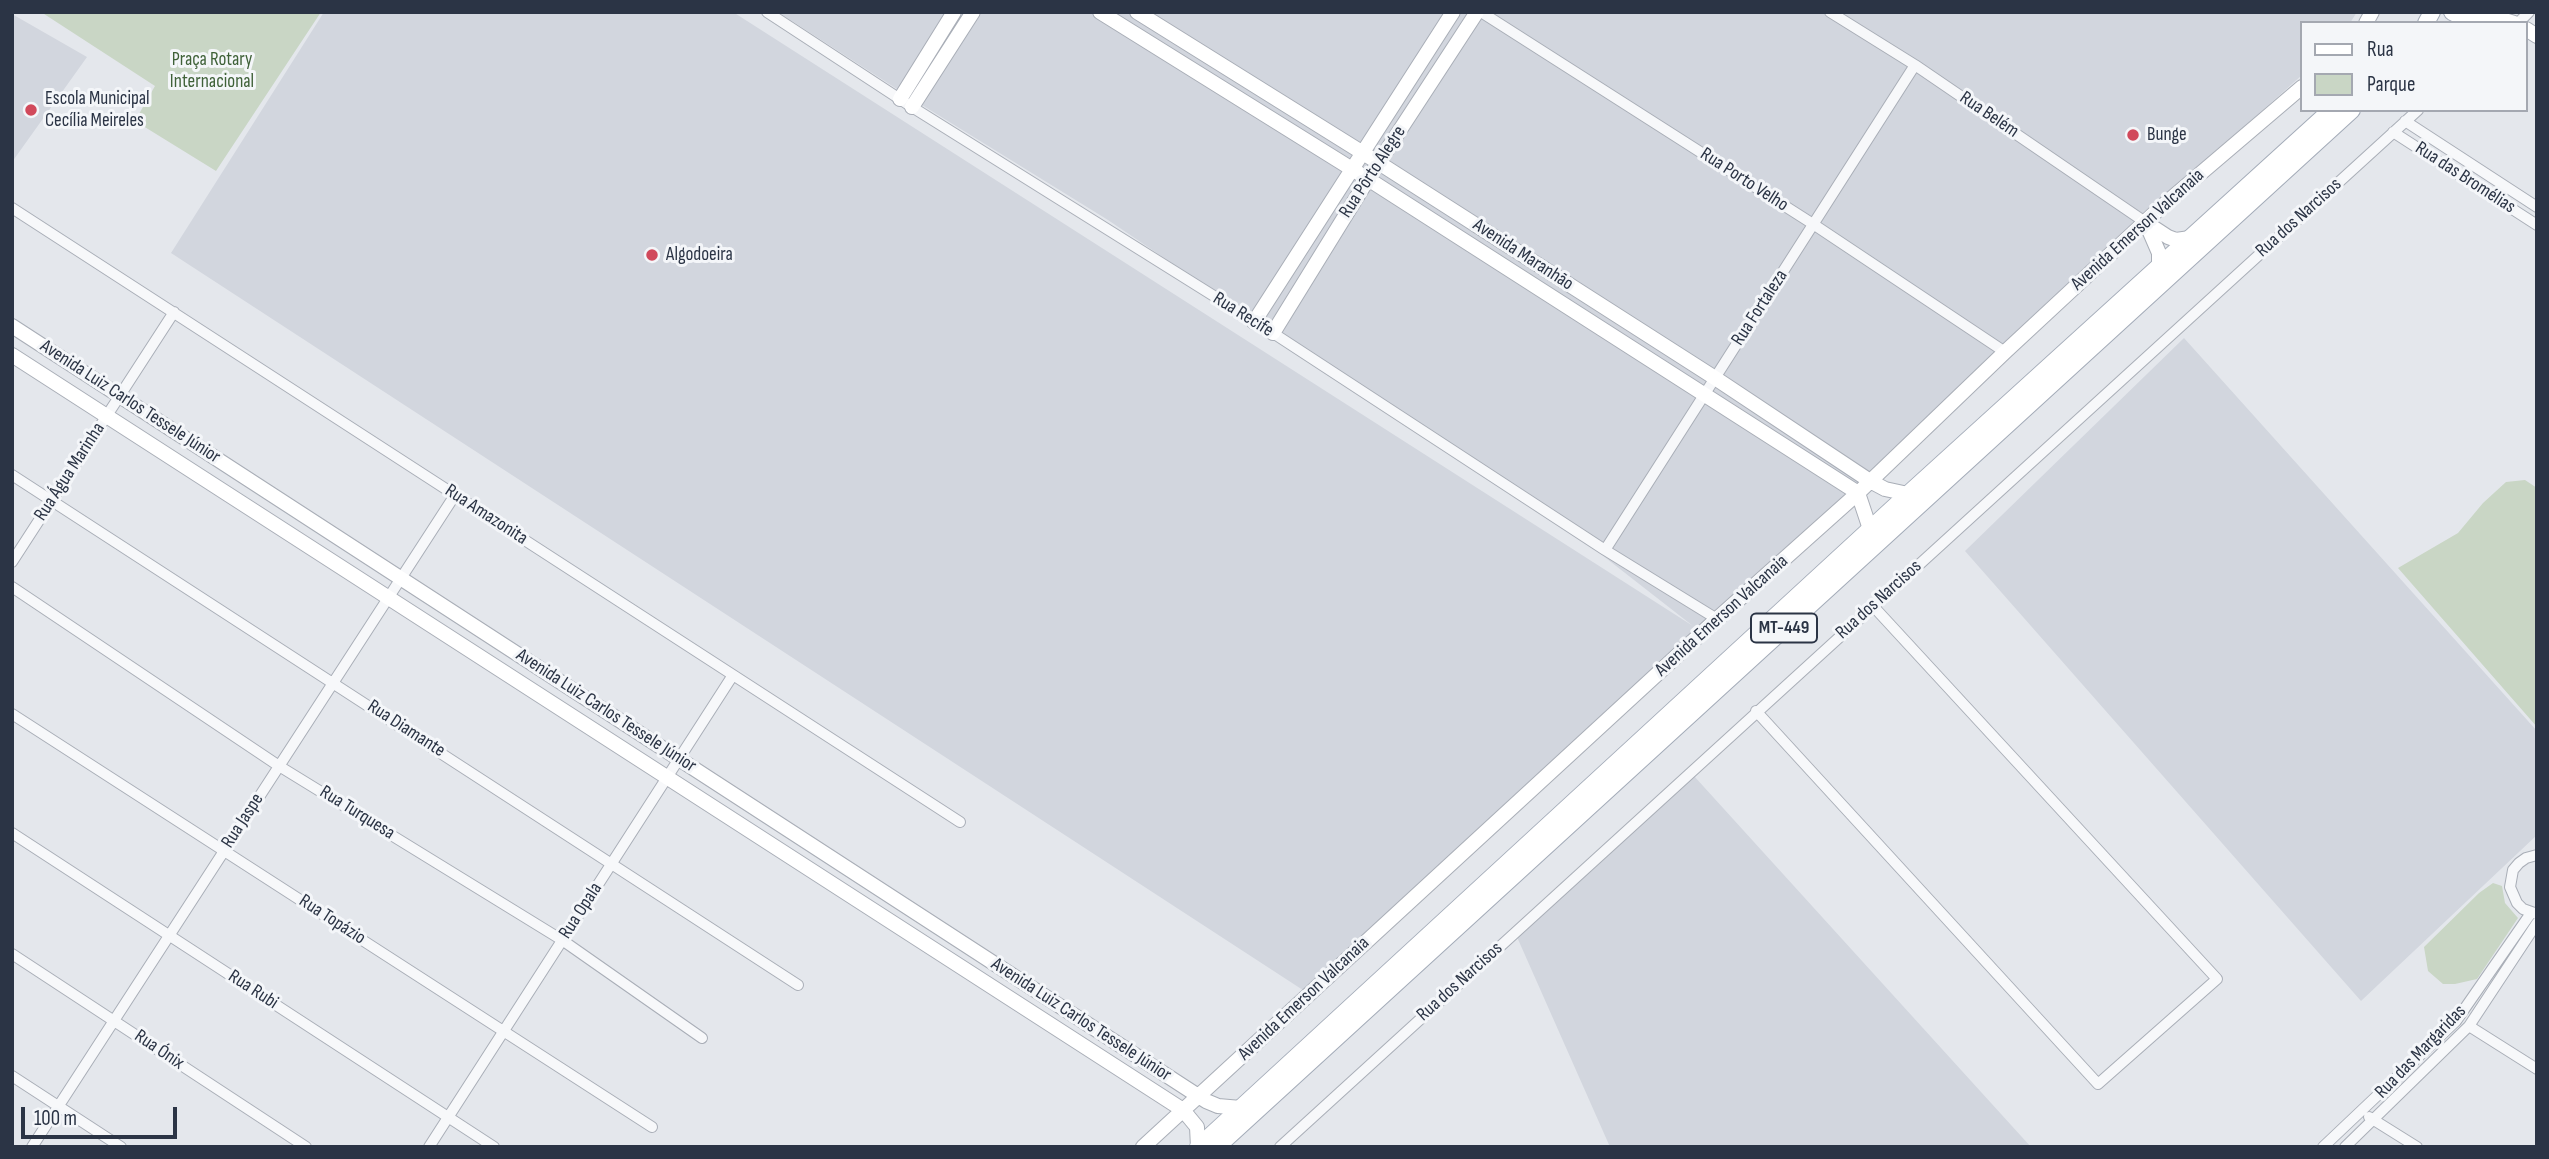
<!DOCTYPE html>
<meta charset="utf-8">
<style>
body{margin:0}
#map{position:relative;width:2549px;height:1159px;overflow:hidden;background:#e4e7ec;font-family:"Sofia Sans Condensed",sans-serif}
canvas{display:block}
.frame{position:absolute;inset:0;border:14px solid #2b3445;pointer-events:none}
.legend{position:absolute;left:2300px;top:21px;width:228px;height:91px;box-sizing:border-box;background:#f4f6f9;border:2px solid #a4a8b1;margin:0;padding:9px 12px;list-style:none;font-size:21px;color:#2b3445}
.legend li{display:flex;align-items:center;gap:14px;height:35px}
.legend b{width:35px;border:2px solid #a4a8b1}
.scale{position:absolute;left:21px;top:1107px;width:156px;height:32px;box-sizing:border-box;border:4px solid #2b3445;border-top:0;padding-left:9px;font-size:21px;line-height:24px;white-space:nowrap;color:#2b3445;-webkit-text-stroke:5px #f4f6f9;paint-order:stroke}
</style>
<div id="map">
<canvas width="2549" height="1159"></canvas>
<div class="frame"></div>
<ul class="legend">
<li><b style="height:9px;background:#fff"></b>Rua</li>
<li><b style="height:19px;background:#c9d6c5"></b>Parque</li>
</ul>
<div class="scale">100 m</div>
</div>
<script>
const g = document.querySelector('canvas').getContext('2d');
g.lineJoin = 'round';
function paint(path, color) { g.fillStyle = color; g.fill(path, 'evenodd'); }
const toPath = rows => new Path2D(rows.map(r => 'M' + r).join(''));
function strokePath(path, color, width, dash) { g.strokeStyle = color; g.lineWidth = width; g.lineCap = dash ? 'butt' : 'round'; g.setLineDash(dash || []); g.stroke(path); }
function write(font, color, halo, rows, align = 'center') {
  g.font = font + ' "Sofia Sans Condensed",sans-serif'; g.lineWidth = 6; g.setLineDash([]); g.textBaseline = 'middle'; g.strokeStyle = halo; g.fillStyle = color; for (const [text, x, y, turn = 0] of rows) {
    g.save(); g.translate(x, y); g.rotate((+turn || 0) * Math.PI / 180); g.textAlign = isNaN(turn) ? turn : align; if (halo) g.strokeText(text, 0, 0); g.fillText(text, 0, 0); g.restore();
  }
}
const built = toPath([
 [324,12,733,12,1693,626,1593,548,1108,220,917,102,778,12,2357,12,2350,23,2302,23,2302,75,2158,204,1866,479,1309,994,171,253],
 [12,14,87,57,12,162],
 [2184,338,2537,731,2537,835,2361,1001,1965,551],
 [1694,776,2031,1147,1610,1147,1517,937]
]);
const green = toPath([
 [41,12,321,12,216,171,135,121,155,86],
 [2525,480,2537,488,2537,727,2398,568,2458,533,2483,503,2506,482],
 [2493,883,2502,886,2505,903,2518,918,2477,979,2455,984,2443,984,2428,971,2424,947,2479,893]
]);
const street = toPath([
 [767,12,912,107,1273,333,1605,550,1717,619],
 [1481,12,1813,224,2005,352],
 [1830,12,1915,65,2145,222],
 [2518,23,2529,12],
 [2405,121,2537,207],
 [2393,132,2537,225],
 [12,208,960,822],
 [12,475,798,985],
 [1605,550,1915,65],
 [12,562,174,312],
 [12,587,279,766,562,940,702,1038],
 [1756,711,2098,1084,2217,979,1873,606],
 [12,714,652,1127],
 [12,833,494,1147],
 [2537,855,2526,858,2519,863,2513,870,2510,887,2517,903,2523,909,2537,914],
 [12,954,306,1147],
 [2469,1026,2537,1069],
 [12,1076,121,1147],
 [2369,1117,2417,1147],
 [32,1147,455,495],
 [429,1147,733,675],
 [1280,1147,2418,110],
 [2323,1147,2456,1021,2531,913],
 [2345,1147,2469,1026,2537,923]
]);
const secondary = toPath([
 [1100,12,1368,179,1858,493],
 [1137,12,1379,163,1715,378,1870,481,1885,489,1908,494],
 [2485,14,2514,23],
 [2366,23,2372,12],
 [2526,29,2537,36],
 [900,99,954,12],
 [912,107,973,12],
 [2145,222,2168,237,2176,240,2190,238],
 [2146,223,2159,253,2159,266],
 [1254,322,1453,12],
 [12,326,1206,1101,1218,1106,1241,1108],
 [1273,333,1368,179,1477,12],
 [12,355,1183,1110,1197,1127,1198,1147],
 [1858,493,1870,529],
 [1143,1147,1717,619,1858,493,2005,352,2160,208,2302,87]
]);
const primary = toPath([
 [2452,12,2468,20,2487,12],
 [2426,23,2432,12],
 [1198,1147,1908,494,2331,110],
 [1217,1147,2352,110]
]);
const markers = [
 [31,110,7,"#d1495b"],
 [2133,135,7,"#d1495b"],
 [652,255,7,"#d1495b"]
];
const shields = [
 [1784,628,66]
];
const shieldNames = [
 ["MT-449",1784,628]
];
const parkNames = [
 ["Praça Rotary",212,60],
 ["Internacional",212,82]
];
const poiNames = [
 ["Escola Municipal",45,99],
 ["Cecília Meireles",45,121],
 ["Bunge",2147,135],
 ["Algodoeira",666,255]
];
const streetNames = [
 ["Rua Belém",1989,115,34],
 ["Rua Pôrto Alegre",1373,172,-57],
 ["Rua das Bromélias",2465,178,33],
 ["Rua Porto Velho",1744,180,33],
 ["Rua dos Narcisos",2299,218,-42],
 ["Avenida Emerson Valcanaia",2138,230,-42],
 ["Avenida Maranhão",1523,255,33],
 ["Rua Fortaleza",1760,308,-57],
 ["Rua Recife",1243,315,32],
 ["Avenida Luiz Carlos Tessele Júnior",130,402,33],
 ["Rua Água Marinha",70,472,-57],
 ["Rua Amazonita",486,515,33],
 ["Rua dos Narcisos",1879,600,-42],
 ["Avenida Emerson Valcanaia",1722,616,-42],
 ["Avenida Luiz Carlos Tessele Júnior",606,711,33],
 ["Rua Diamante",406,729,33],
 ["Rua Turquesa",357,813,32],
 ["Rua Jaspe",243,821,-57],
 ["Rua Opala",581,911,-57],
 ["Rua Topázio",332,920,33],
 ["Rua dos Narcisos",1460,982,-42],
 ["Rua Rubi",253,990,33],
 ["Avenida Emerson Valcanaia",1304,999,-43],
 ["Avenida Luiz Carlos Tessele Júnior",1081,1020,33],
 ["Rua Ónix",159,1050,34],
 ["Rua das Margaridas",2421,1052,-46]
];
paint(built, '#d2d6de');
paint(green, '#c9d6c5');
strokePath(street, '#a9aeb7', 12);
strokePath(secondary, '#a9aeb7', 16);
strokePath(primary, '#a3abb8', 18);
strokePath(street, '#f7f8fa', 10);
strokePath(secondary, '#fff', 14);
strokePath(primary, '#fff', 16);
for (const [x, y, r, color] of markers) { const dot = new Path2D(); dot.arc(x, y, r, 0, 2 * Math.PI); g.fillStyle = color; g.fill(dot); strokePath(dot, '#f4f6f9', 2.5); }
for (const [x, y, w] of shields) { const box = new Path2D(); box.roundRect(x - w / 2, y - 14.5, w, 29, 5); g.fillStyle = '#f4f6f9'; g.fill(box); strokePath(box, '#2b3445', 2); }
write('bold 18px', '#2b3445', null, shieldNames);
write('19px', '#3f6138', '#f4f6f9', parkNames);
write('19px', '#2b3445', '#f4f6f9', poiNames, 'left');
write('19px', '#2b3445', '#f4f6f9', streetNames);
</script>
